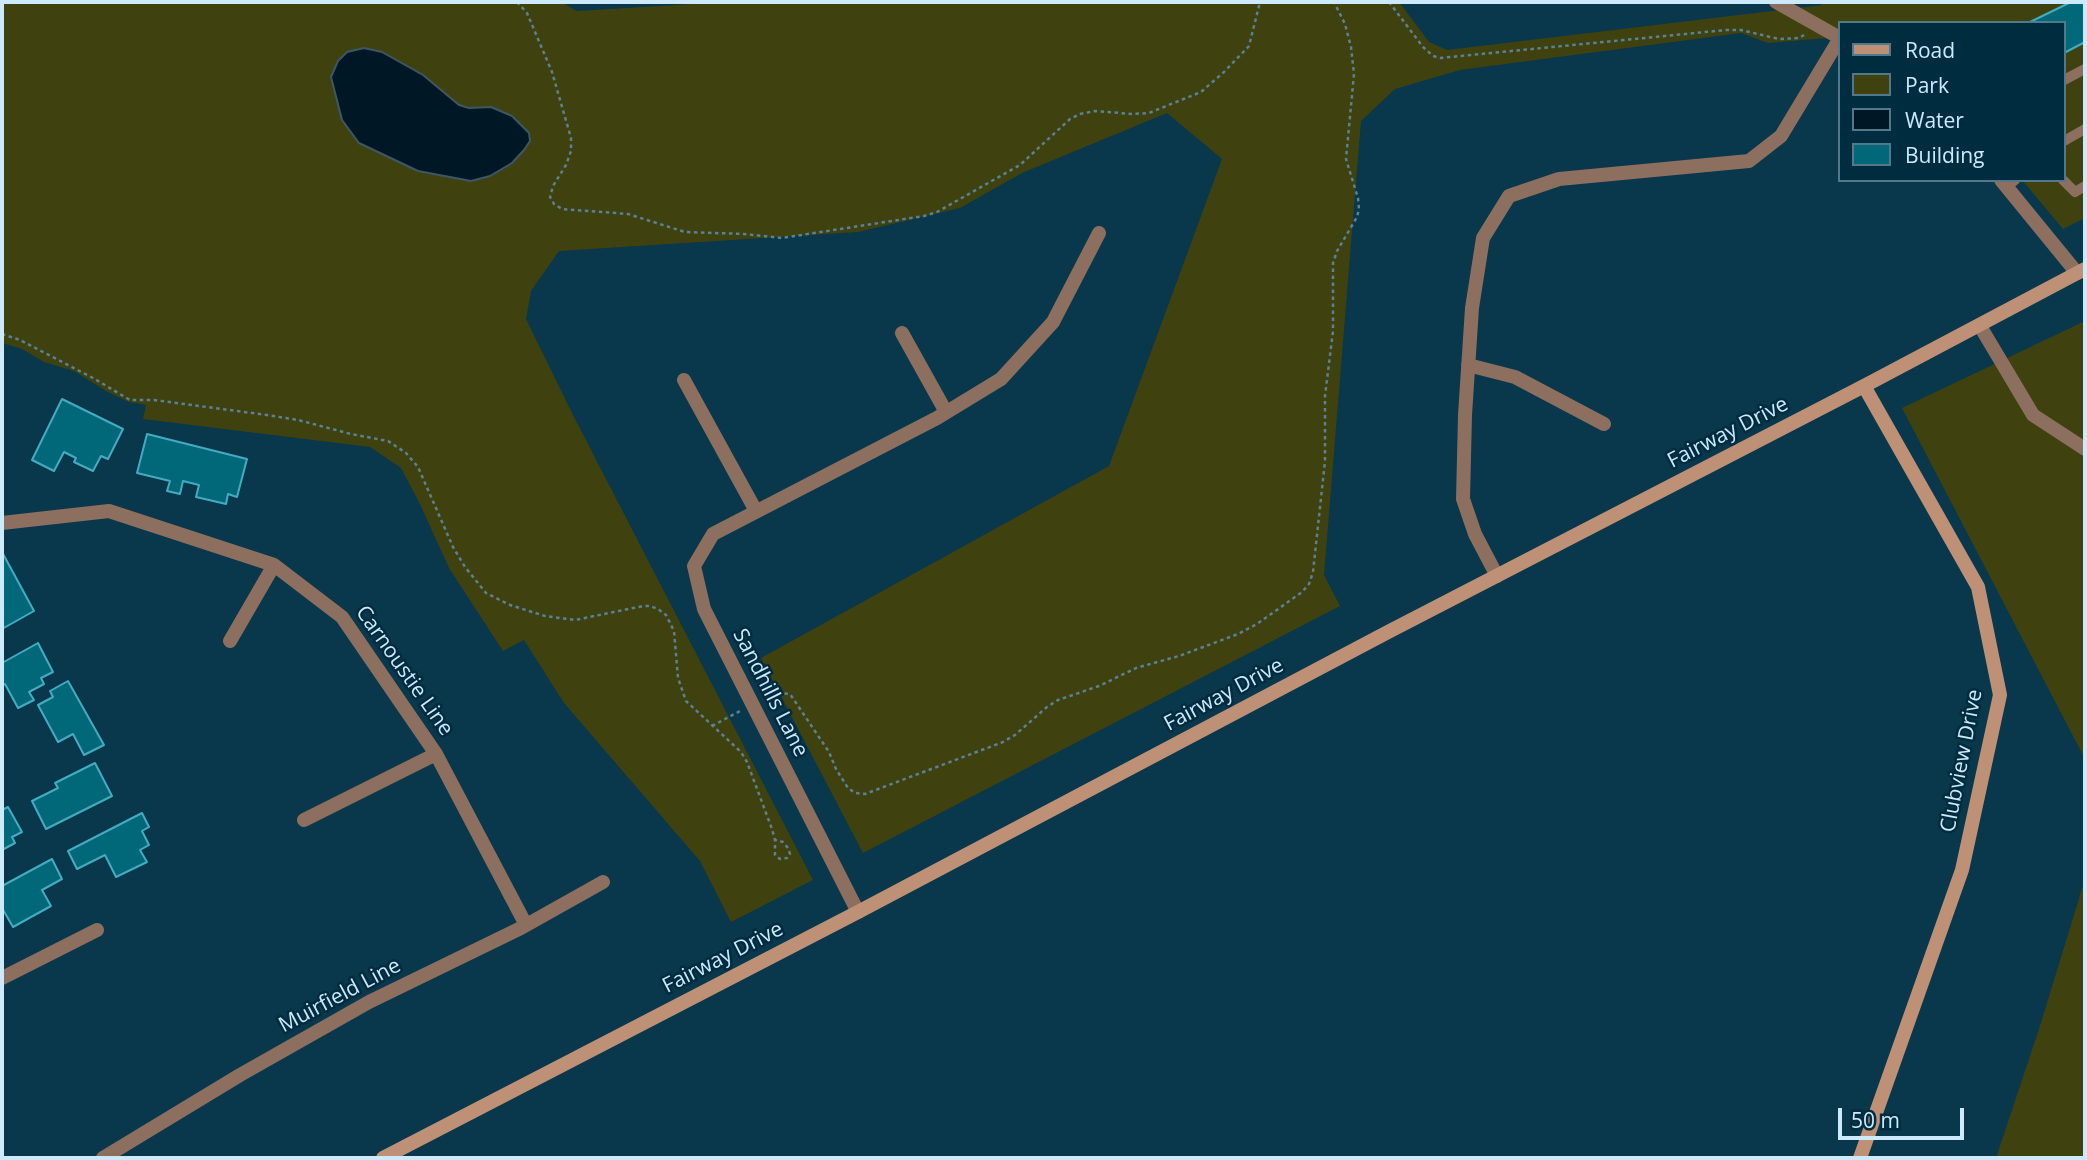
<!DOCTYPE html>
<style>
body{margin:0}
#map{position:relative;width:2087px;height:1160px;overflow:hidden;background:#09374b;font-family:"Open Sans",sans-serif}
canvas{display:block}
.frame{position:absolute;inset:0;border:4px solid #cceafc;pointer-events:none}
.legend{position:absolute;left:1838px;top:21px;width:228px;height:161px;box-sizing:border-box;background:#002c40;border:2px solid #52788b;margin:0;padding:9px 12px;list-style:none;font-size:21px;color:#cceafc}
.legend li{display:flex;align-items:center;gap:14px;height:35px}
.legend b{width:35px;border:2px solid #52788b}
.scale{position:absolute;left:1838px;top:1108px;width:126px;height:32px;box-sizing:border-box;border:4px solid #cceafc;border-top:0;padding-left:9px;font-size:21px;line-height:24px;white-space:nowrap;color:#cceafc;-webkit-text-stroke:5px #002c40;paint-order:stroke}
</style>
<div id="map">
<canvas width="2087" height="1160"></canvas>
<div class="frame"></div>
<ul class="legend">
<li><b style="height:9px;background:#be9176"></b>Road</li>
<li><b style="height:19px;background:#3f420f"></b>Park</li>
<li><b style="height:19px;background:#001825"></b>Water</li>
<li><b style="height:19px;background:#006878"></b>Building</li>
</ul>
<div class="scale">50 m</div>
</div>
<script>
const g = document.querySelector('canvas').getContext('2d');
g.lineJoin = 'round';
function paint(path, color) { g.fillStyle = color; g.fill(path, 'evenodd'); }
const toPath = rows => new Path2D(rows.map(r => 'M' + r).join(''));
function strokePath(path, color, width, dash) { g.strokeStyle = color; g.lineWidth = width; g.lineCap = dash ? 'butt' : 'round'; g.setLineDash(dash || []); g.stroke(path); }
function write(font, color, halo, rows, align = 'center') {
  g.font = font + ' "Open Sans",sans-serif'; g.lineWidth = 5; g.setLineDash([]); g.textBaseline = 'middle'; g.strokeStyle = halo; g.fillStyle = color; for (const [text, x, y, turn = 0] of rows) {
    g.save(); g.translate(x, y); g.rotate((+turn || 0) * Math.PI / 180); g.textAlign = isNaN(turn) ? turn : align; if (halo) g.strokeText(text, 0, 0); g.fillText(text, 0, 0); g.restore();
  }
}
const green = toPath([
 [2,2,562,2,576,11,727,2,1399,2,1429,42,1447,50,1822,5,1821,2,2085,2,2085,218,2063,229,2022,180,2064,180,2064,23,1840,23,1840,37,1768,43,1741,33,1460,70,1395,89,1361,121,1324,575,1340,606,863,853,761,658,1109,466,1222,159,1167,113,1022,173,960,208,858,232,559,251,531,291,526,319,573,415,813,880,731,922,700,861,564,703,524,640,503,651,449,568,419,502,401,468,370,447,143,419,146,405,129,402,106,391,74,371,44,362,22,349,2,343],
 [2085,321,2085,759,1902,408],
 [2085,879,2085,1158,1996,1158,2039,1029]
]);
const water = toPath([
 [364,48,382,52,423,75,459,105,469,108,491,107,512,116,529,133,530,141,524,150,512,163,490,176,471,181,418,171,359,143,342,120,331,77,338,61,347,52,364,48]
]);
const building = toPath([
 [2071,2,2083,2,2085,7,2085,42,2064,53,2064,23,2028,23,2071,2],
 [62,399,123,429,108,459,101,456,93,471,74,462,76,458,64,452,54,471,32,460,62,399],
 [147,434,247,459,237,497,228,494,226,504,196,497,199,485,183,481,180,494,167,491,170,481,137,473,147,434],
 [2,552,34,611,2,629,2,552],
 [38,643,53,672,41,678,44,684,29,692,34,700,18,708,5,684,2,686,2,663,38,643],
 [68,681,104,745,84,755,73,734,58,742,38,705,53,697,50,691,68,681],
 [95,763,112,796,46,829,32,801,58,788,55,783,95,763],
 [8,807,22,832,12,837,15,843,2,850,2,810,8,807],
 [142,813,149,827,142,831,149,845,140,850,147,862,116,877,105,855,77,869,68,851,142,813],
 [52,859,62,879,42,890,51,906,13,927,2,908,2,886,52,859]
]);
const path = toPath([
 [517,2,527,13,552,72,571,138,571,151,566,165,553,186,550,197,554,204,562,209,628,214,685,232,744,234,782,238,924,216,937,212,1020,165,1070,119,1080,114,1095,111,1132,114,1149,113,1201,92,1224,72,1249,46,1260,2],
 [1389,2,1423,47,1433,56,1440,58,1726,30,1741,30,1779,39,1799,38,1804,35],
 [2,334,20,340,93,378,130,400,154,400,267,415,298,420,351,434,388,441,406,453,418,467,453,547,465,567,486,593,510,605,545,616,575,620,643,606,650,606,658,609,666,615,674,631,678,678,686,701,741,752,747,762,772,829,775,840,775,855,780,859,787,858,790,854,788,848,783,842,775,840],
 [765,699,776,693,790,694,829,752,836,769,848,788,855,793,865,794,1003,742,1015,735,1047,707,1058,700,1099,686,1136,668,1179,656,1238,634,1257,624,1302,592,1309,584,1313,572,1325,461,1325,396,1333,331,1333,263,1337,251,1357,217,1359,209,1358,198,1346,159,1354,74,1351,47,1345,24,1334,2],
 [712,726,740,711]
]);
const lane = toPath([
 [2064,80,2085,69],
 [2064,141,2085,129],
 [2063,180,2075,192,2085,186],
 [2007,187,2015,180]
]);
const street = toPath([
 [1776,2,1840,38],
 [2001,180,2077,273],
 [1980,326,2033,415,2085,449],
 [902,333,946,412],
 [1468,365,1515,377,1604,424],
 [684,380,756,511],
 [2,523,109,511,274,565,342,617,436,754,526,925],
 [1497,576,1475,534,1463,499,1465,415,1472,308,1483,238,1509,196,1559,179,1749,161,1781,136,1840,38],
 [230,641,274,565],
 [304,820,436,754],
 [858,912,704,609,694,566,713,534,937,418,1001,379,1053,322,1099,233],
 [2,978,97,930],
 [103,1158,240,1075,369,1002,521,928,603,882]
]);
const secondary = toPath([
 [383,1158,858,912,1388,632,1864,386,2085,269],
 [1860,1158,1962,870,2000,695,1978,587,1864,386]
]);
const streetNames = [
 ["Fairway Drive",1728,433,-27],
 ["Carnoustie Line",404,671,55],
 ["Sandhills Lane",770,693,63],
 ["Fairway Drive",1224,695,-28],
 ["Clubview Drive",1962,761,-79],
 ["Fairway Drive",723,958,-27],
 ["Muirfield Line",340,996,-28]
];
paint(green, '#3f420f');
paint(water, '#001825');
strokePath(water, '#3d5766', 2);
paint(building, '#006878');
strokePath(building, '#44acc1', 2);
strokePath(path, '#5a8194', 2.5, [3.5, 3.5]);
strokePath(lane, '#8c6f5e', 10);
strokePath(street, '#8c6f5e', 14);
strokePath(secondary, '#be9176', 14);
write('21px', '#cceafc', '#002c40', streetNames);
</script>
